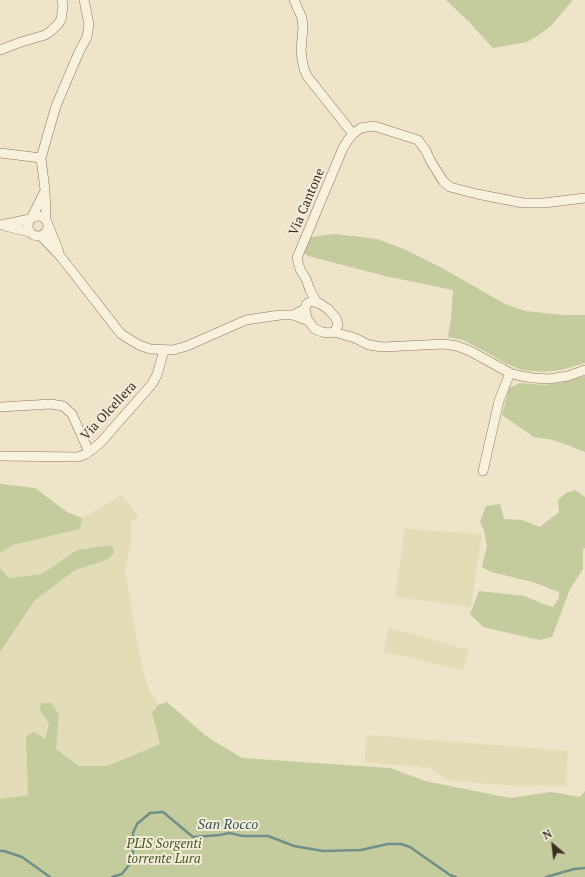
<!DOCTYPE html>
<style>
body{margin:0}
#map{position:relative;width:585px;height:877px;overflow:hidden;background:#ede4c9;font-family:"PT Serif",serif}
canvas{display:block}
.north{position:absolute;left:533px;top:825px;width:40px;height:40px;-webkit-text-stroke:3px #f4edd8;paint-order:stroke;rotate:332deg;font-size:11px;font-weight:700;line-height:16px;text-align:center;color:#3a2e21}
.north::after{content:'';display:block;margin:auto;width:14px;height:18px;background:#3a2e21;clip-path:polygon(50% 0,100% 100%,50% 72%,0 100%)}
</style>
<div id="map">
<canvas width="585" height="877"></canvas>
<div class="north">N</div>
</div>
<script>
const g = document.querySelector('canvas').getContext('2d');
g.lineJoin = 'round';
function paint(path, color) { g.fillStyle = color; g.fill(path, 'evenodd'); }
const toPath = rows => new Path2D(rows.map(r => 'M' + r).join(''));
function strokePath(path, color, width, dash) { g.strokeStyle = color; g.lineWidth = width; g.lineCap = dash ? 'butt' : 'round'; g.setLineDash(dash || []); g.stroke(path); }
function write(font, color, halo, rows, align = 'center') {
  g.font = font + ' "PT Serif",serif'; g.lineWidth = 4; g.setLineDash([]); g.textBaseline = 'middle'; g.strokeStyle = halo; g.fillStyle = color; for (const [text, x, y, turn = 0] of rows) {
    g.save(); g.translate(x, y); g.rotate((+turn || 0) * Math.PI / 180); g.textAlign = isNaN(turn) ? turn : align; if (halo) g.strokeText(text, 0, 0); g.fillText(text, 0, 0); g.restore();
  }
}
const farmland = toPath([
 [122,495,139,517,131,522,131,545,125,570,142,668,149,690,158,705,152,713,160,744,107,766,79,766,56,749,59,714,39,709,49,724,44,740,26,737,28,796,0,799,0,652,35,600,75,570,107,560,77,550,42,574,9,578,0,568,0,553,13,545,80,529,82,518],
 [405,529,482,534,471,607,395,597],
 [388,627,469,650,463,670,384,652],
 [367,735,568,751,566,787,540,785,525,787,446,780,430,768,364,762]
]);
const green = toPath([
 [446,0,573,0,550,27,537,36,527,42,493,48,470,23],
 [335,234,377,239,406,250,442,268,505,304,525,311,563,315,585,315,585,363,561,370,544,372,522,370,507,364,484,351,463,340,448,337,451,318,453,290,385,276,308,256,303,252,311,237],
 [585,376,585,452,565,444,549,439,534,437,502,415,509,388,520,383,544,385,564,382],
 [0,484,35,488,67,512,82,518,80,529,13,545,0,553],
 [575,490,585,497,585,548,583,549,583,569,570,589,552,637,539,640,483,627,470,614,479,591,524,596,546,605,553,607,559,598,559,592,533,582,491,572,482,567,487,546,484,530,480,522,486,506,500,504,504,519,522,520,540,527,559,512,558,500,566,493],
 [112,545,114,553,107,560,75,570,35,600,0,652,0,568,9,578,42,574,77,550],
 [167,702,206,736,242,758,390,768,425,781,510,798,551,792,580,797,585,791,585,877,0,877,0,799,28,795,26,736,34,732,45,739,49,724,39,709,42,703,51,703,59,714,56,749,79,766,107,766,160,744,152,713,158,705]
]);
const stream = toPath([
 [0,851,4,851,22,857,50,877],
 [112,877,122,874,131,862,133,856,133,833,137,824,150,813,163,812,193,837,220,835,229,833,243,836,268,836,294,846,323,851,361,850,388,844,401,844,410,847,450,875,456,877],
 [546,877,574,869,585,868]
]);
const minor = toPath([
 [294,0,302,18,303,28,301,50,302,59,304,69,307,76,353,134],
 [0,50,21,42,45,35,51,31,58,24,61,20,63,6,62,0],
 [0,153,41,158],
 '28 226a10 10 0 1 1 20 0a10 10 0 1 1-20 0Z',
 [32,217,45,191],
 [46,219,45,190,41,158,56,106,79,52,87,37,89,24,84,0],
 [0,225,30,219],
 [5,226,30,232],
 [49,227,59,252],
 [41,236,61,257,121,334,139,345,150,349,173,350,187,346,246,320,280,315,293,315,309,321],
 [317,303,310,290,306,279,300,269,297,258,343,148,348,140,353,134,361,128,367,127,374,126,418,140,426,151,430,160,443,181,450,187,477,194,523,203,544,203,585,198],
 [293,315,305,309,306,305,308,303,312,301,319,303,328,309,336,318,338,325,334,332,328,333,322,332,315,329,310,323,307,318,305,309],
 [334,332,355,338,369,345,383,347,444,344,457,346,470,351,510,373,521,376,533,378,549,379,568,376,585,370],
 [0,407,51,404,63,406,72,414,89,452],
 [0,456,78,457,86,454,93,449,101,442,152,384,157,375,164,350],
 [483,471,499,401,510,373]
]);
const streetNames = [
 ["Via Cantone",307,202,-67],
 ["Via Olcellera",109,411,-47]
];
const parkNames = [
 ["PLIS Sorgenti",164,844],
 ["torrente Lura",164,859]
];
const waterNames = [
 ["San Rocco",228,825]
];
paint(farmland, '#e2ddb7');
paint(green, '#c4cb9d');
strokePath(stream, '#709089', 2.5);
strokePath(minor, '#88765e', 10);
strokePath(minor, '#f8f1dc', 9);
write('13px', '#3a2e21', '#f4edd8', streetNames);
write('italic 13px', '#485529', '#f4edd8', parkNames);
write('italic 14px', '#315858', '#f4edd8', waterNames);
</script>
